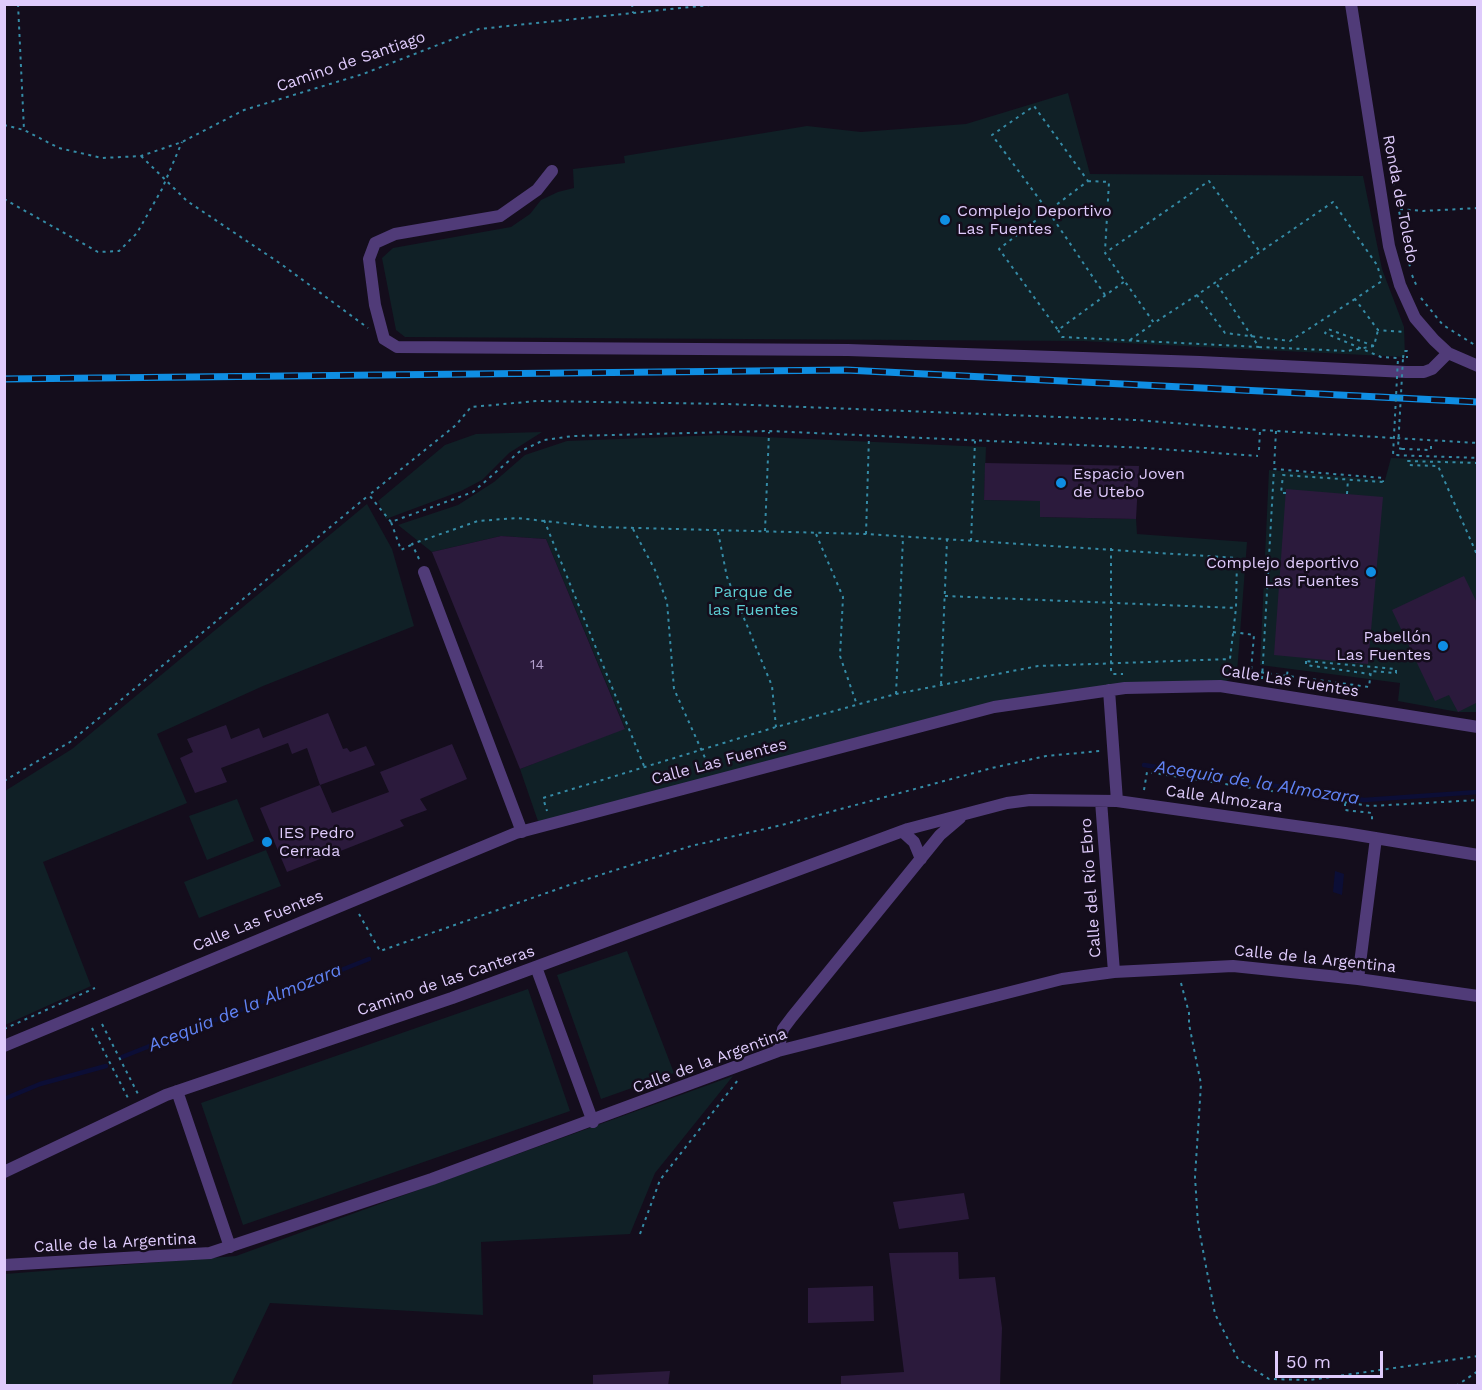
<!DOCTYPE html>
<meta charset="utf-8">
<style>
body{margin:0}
#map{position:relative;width:1482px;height:1390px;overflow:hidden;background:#140d1c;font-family:"Work Sans",sans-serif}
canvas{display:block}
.frame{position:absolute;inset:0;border:6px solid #dfcbfc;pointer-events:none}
.scale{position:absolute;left:1275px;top:1351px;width:108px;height:27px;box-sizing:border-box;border:3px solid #dfcbfc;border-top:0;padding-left:8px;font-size:18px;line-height:21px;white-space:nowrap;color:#dfcbfc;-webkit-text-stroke:4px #140d1c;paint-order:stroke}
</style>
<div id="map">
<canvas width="1482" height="1390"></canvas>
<div class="frame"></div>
<div class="scale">50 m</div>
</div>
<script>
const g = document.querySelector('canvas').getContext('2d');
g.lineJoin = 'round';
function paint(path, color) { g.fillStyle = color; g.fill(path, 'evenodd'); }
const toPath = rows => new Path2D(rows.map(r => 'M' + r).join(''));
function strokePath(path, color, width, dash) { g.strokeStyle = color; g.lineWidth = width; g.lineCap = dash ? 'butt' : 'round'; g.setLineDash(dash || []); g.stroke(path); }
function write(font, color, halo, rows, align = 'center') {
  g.font = font + ' "Work Sans",sans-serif'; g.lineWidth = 5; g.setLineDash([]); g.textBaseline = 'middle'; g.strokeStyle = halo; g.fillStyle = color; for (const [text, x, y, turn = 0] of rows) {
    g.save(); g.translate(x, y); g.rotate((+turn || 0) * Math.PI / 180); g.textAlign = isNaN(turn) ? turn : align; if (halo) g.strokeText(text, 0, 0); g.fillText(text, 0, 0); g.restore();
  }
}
const green = toPath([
 [1068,93,1090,174,1363,176,1382,269,1404,327,1405,357,1083,341,405,337,396,330,382,258,393,248,511,227,530,214,541,200,558,192,574,188,573,169,625,163,624,156,807,126,861,132,966,124],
 [542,432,509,453,482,480,461,491,386,519,378,501,445,445,476,434],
 [720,435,986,447,984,500,1040,501,1040,517,1136,519,1137,534,1247,542,1237,673,1220,686,1094,692,908,730,540,827,520,769,625,728,546,539,501,536,432,552,398,525,458,505,494,482,525,455,567,441],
 [1391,458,1477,461,1477,712,1458,712,1398,701,1400,683,1260,665,1269,470,1385,480],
 [367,504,392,549,414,626,263,686,157,734,187,803,43,862,91,986,5,1025,5,791,72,749],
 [237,799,254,841,207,860,189,816],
 [266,850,281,886,199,918,184,882],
 [627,951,674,1073,601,1099,557,975],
 [528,989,570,1111,243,1225,201,1103],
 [733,1076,655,1173,630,1234,481,1242,483,1315,270,1303,231,1385,5,1386,5,1274,236,1256]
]);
const water = toPath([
 [1335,871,1344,874,1342,895,1333,892]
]);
const stream = toPath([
 [1144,765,1364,800,1478,792],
 [122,1057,369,959],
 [4,1099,40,1084,106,1066]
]);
const building = toPath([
 [985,463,1139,466,1136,519,1040,517,1040,501,984,500],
 [1286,489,1383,497,1368,664,1274,655],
 [501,536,546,539,625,729,520,769,432,552],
 [1464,576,1478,605,1478,702,1458,712,1449,695,1435,701,1392,610],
 [328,713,343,749,347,748,350,752,366,746,375,765,320,785,307,748,292,754,288,743,221,768,227,782,195,793,180,758,193,752,187,739,226,725,231,739,259,728,263,738],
 [452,744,467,779,420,799,427,810,400,820,404,826,287,872,260,808,320,785,332,813,389,792,380,772],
 [964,1193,969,1219,899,1229,893,1202],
 [958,1252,959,1279,995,1277,1002,1328,1000,1386,841,1386,841,1376,904,1372,889,1253],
 [873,1286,874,1321,808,1323,808,1288],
 [670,1371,668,1386,593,1386,593,1375]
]);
const path = toPath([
 [18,4,24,130],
 [632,4,633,13],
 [4,125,24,130,59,148,102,158,141,156,182,142,244,110,363,74,479,29,719,4],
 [141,156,187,201,281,264,368,328],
 [1392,175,1410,267],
 [1088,181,1109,182,1105,251],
 [4,199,98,252,119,251,137,233,162,189,182,142],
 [1400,209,1423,211,1478,208],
 [1412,275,1417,287],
 [1105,295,1048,211,992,135,1034,106,1088,181,1048,211,999,249,1058,330,1125,281],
 [1197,295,1154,323,1105,253,1209,181,1260,252],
 [1421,298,1443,325,1478,347],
 [1355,299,1290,341,1225,333,1197,295,1333,202,1377,265,1382,281,1355,299,1378,330,1405,332],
 [1058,330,1062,337,1259,347,1216,283],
 [1130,340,1154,323],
 [1259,347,1347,351,1374,346,1378,330],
 [1403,358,1404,351,1407,351,1407,358],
 [1276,431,1274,469,1383,478,1383,482],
 [1402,449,1431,450,1431,443],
 [1259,450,1260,430,1478,443],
 [1478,463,1408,461,1409,465,1438,466,1478,557],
 [1286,493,1281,493,1283,475,1383,482],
 [1347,494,1348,479],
 [544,520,644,766],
 [391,522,369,495,456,425,471,407,537,401,727,404,1136,420,1260,430],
 [633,529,655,570,667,602,674,689,710,769],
 [765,531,769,432],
 [718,532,727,577,772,686,776,727],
 [816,534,843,597,840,656,857,705],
 [866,534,869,436],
 [971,541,975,441],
 [411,545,401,550,391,522,473,492,519,452,544,440,573,436,769,431,1146,448,1258,456],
 [1111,548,1111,670,1112,674,1123,674],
 [419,559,412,544,478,521,517,518,599,527,866,534,1237,558,1236,608,1230,659,1038,666,896,694,776,727,543,798,547,811],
 [945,596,1236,608],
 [1233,632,1254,635,1251,671,1369,687,1371,671,1396,673,1396,669,1306,661,1306,659],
 [1306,661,1306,665,1370,674],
 [1262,679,1274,469],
 [1286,682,1288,668],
 [941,684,947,540],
 [896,694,903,538],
 [4,781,70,742,369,495],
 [1144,790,1147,772,1370,806,1478,800],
 [1345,803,1345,810,1372,813,1372,820],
 [359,914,380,951,578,882,691,846,782,825,992,768,1046,756,1100,751],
 [1181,983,1189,1013,1189,1024,1201,1084,1195,1177,1198,1224,1215,1314,1238,1359,1269,1379,1310,1380,1478,1356],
 [102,1024,138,1094],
 [92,1028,128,1098],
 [4,1029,95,988],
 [640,1234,660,1180,738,1080],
 [1456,1386,1478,1371]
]);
const minor = toPath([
 [1351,4,1389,246,1400,285,1415,318,1434,340,1448,353,1478,366],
 [552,171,537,190,500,216,395,234,375,243,369,259,375,305,384,339,397,347,848,350,1200,362,1406,372,1424,372,1432,369,1448,353],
 [424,572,522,832],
 [1109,690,1117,801],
 [1101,801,1114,972],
 [903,832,914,842,921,859],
 [536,967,593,1122],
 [1358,979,1376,838],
 [4,1046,516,833,994,707,1125,688,1220,686,1478,727],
 [778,1051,783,1029,792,1017,940,835,960,818],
 [177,1091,230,1247],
 [4,1172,166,1095,452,998,908,829,1007,803,1030,800,1117,801,1345,833,1478,855],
 [4,1265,210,1253,432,1179,778,1051,1062,979,1114,972,1233,966,1358,979,1478,996]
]);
const rail = toPath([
 [4,379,846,370,1478,402]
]);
const pathBridge = toPath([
 [1374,346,1328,329,1325,333,1381,357,1398,358,1393,455,1478,458],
 [1402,449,1398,448,1403,358]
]);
const markers = [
 [945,220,6,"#0f8ee3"],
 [1061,483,6,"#0f8ee3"],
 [1371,572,6,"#0f8ee3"],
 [1443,646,6,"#0f8ee3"],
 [267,842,6,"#0f8ee3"]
];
const numberNames = [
 ["14",537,665]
];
const streetNames = [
 ["Camino de Santiago",351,62,-19],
 ["Ronda de Toledo",1400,199,79],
 ["Calle Las Fuentes",1290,681,9],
 ["Calle Las Fuentes",719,762,-15],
 ["Calle Almozara",1224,799,8],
 ["Calle del Río Ebro",1091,888,-94],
 ["Calle Las Fuentes",258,921,-22],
 ["Calle de la Argentina",1315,959,6],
 ["Camino de las Canteras",446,981,-19],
 ["Calle de la Argentina",710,1061,-20],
 ["Calle de la Argentina",115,1243,-3]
];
const poiNames = [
 ["Complejo Deportivo",957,211],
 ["Las Fuentes",957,229],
 ["Espacio Joven",1073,474],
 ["de Utebo",1073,492],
 ["Complejo deportivo",1359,563,"right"],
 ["Las Fuentes",1359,581,"right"],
 ["Pabellón",1431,637,"right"],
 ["Las Fuentes",1431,655,"right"],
 ["IES Pedro",279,833],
 ["Cerrada",279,851]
];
const parkNames = [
 ["Parque de",753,592],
 ["las Fuentes",753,610]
];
const waterNames = [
 ["Acequia de la Almozara",1257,783,9],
 ["Acequia de la Almozara",245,1008,-22]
];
paint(green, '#102026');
paint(water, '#0c0e36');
strokePath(stream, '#0c0e36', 4.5);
paint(building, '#2b1a3c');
strokePath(path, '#358ba6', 2, [3, 4.5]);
strokePath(minor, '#503b78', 12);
strokePath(rail, '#0f8ee3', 7);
strokePath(rail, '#140d1c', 4.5, [14]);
strokePath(pathBridge, '#358ba6', 2, [3, 4.5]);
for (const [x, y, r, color] of markers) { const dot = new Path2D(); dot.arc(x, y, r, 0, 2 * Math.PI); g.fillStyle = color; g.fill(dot); strokePath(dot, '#140d1c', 2); }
write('14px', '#b29fcc', null, numberNames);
write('16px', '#dfcbfc', '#140d1c', streetNames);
write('16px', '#dfcbfc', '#140d1c', poiNames, 'left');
write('16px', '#5dcfd5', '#140d1c', parkNames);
write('italic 18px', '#6083f4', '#140d1c', waterNames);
</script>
